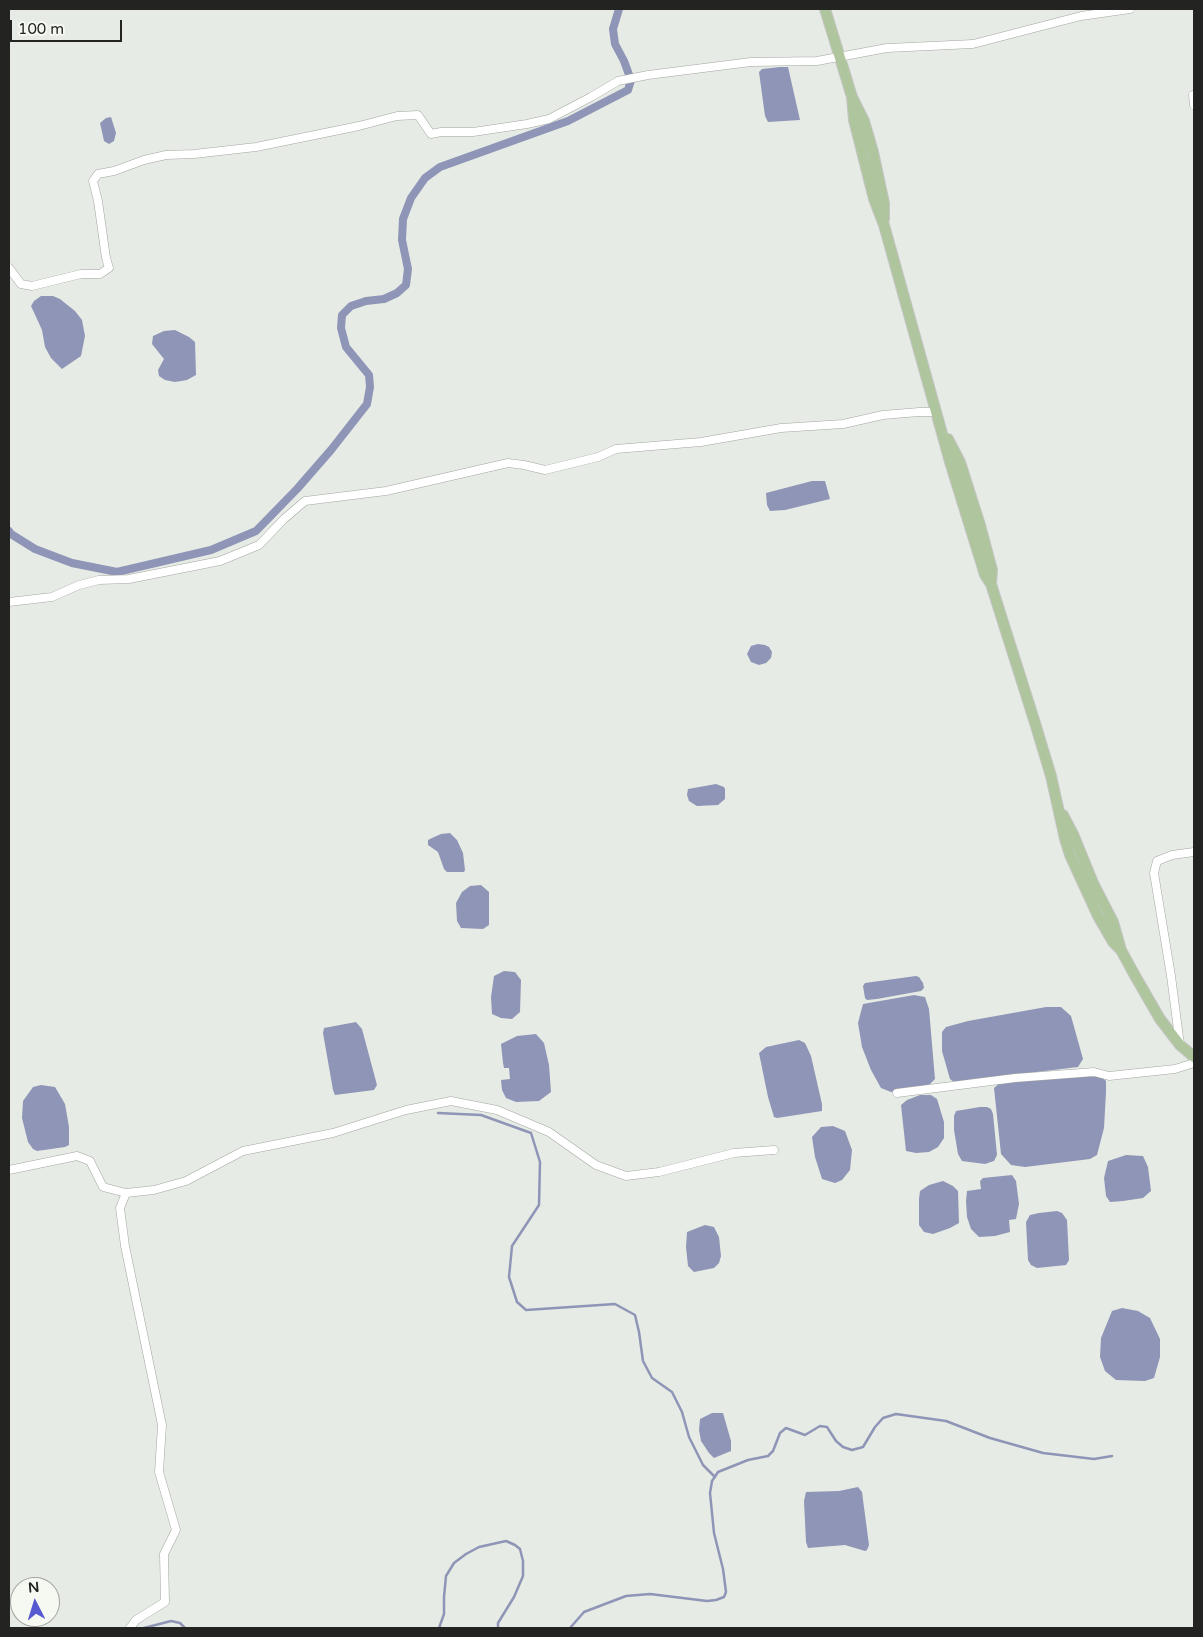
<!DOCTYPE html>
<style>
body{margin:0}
#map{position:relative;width:1203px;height:1637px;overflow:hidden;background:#e7ebe5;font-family:"Varela Round",sans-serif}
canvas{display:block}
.frame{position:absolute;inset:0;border:10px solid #232422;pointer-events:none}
.north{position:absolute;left:10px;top:1577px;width:50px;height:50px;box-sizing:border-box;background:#f5f9f2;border:1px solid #a1a49f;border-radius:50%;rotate:355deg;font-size:14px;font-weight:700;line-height:20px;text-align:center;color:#232422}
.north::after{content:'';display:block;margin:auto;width:18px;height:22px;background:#5659d0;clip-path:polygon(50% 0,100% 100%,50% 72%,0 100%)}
.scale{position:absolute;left:10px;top:20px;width:112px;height:22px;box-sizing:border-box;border:2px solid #232422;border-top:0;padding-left:6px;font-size:15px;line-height:18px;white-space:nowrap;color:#232422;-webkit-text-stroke:4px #f5f9f2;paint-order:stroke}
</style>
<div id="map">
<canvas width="1203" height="1637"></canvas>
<div class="frame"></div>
<div class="north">N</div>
<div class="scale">100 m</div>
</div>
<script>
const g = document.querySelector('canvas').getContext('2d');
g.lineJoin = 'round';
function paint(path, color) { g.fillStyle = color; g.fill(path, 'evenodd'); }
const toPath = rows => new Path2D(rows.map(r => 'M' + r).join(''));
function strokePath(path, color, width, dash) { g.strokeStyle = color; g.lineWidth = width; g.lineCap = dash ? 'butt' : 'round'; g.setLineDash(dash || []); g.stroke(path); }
const water = toPath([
 [780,67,788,67,800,120,768,122,765,116,759,72,762,69],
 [111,117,116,133,114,141,109,144,104,141,100,123,106,118],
 [41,296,53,296,60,299,75,311,82,320,85,336,81,356,62,369,51,358,45,347,42,330,31,306,34,301],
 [175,330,189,337,195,342,196,375,187,380,175,382,165,380,159,376,158,370,164,359,152,344,153,336,164,331],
 [812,481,825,481,830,499,785,510,770,511,767,505,766,493],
 [758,644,765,645,769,647,772,652,771,658,766,663,759,665,751,662,747,654,751,646],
 [716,784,724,787,725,789,725,799,718,805,697,806,689,801,687,795,688,789],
 [450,833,457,840,463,853,465,870,464,872,447,872,444,869,438,852,428,845,428,840,432,838,441,834],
 [481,885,489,892,489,925,483,929,461,928,457,921,456,903,462,892,470,886],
 [504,971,515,972,521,980,520,1012,512,1019,501,1018,492,1014,491,997,494,976],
 [916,976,919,977,923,983,924,988,921,991,877,999,867,1000,865,998,863,986,865,983],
 [914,995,925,997,929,1009,935,1079,929,1085,891,1092,881,1088,871,1070,862,1047,858,1023,863,1004],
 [1046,1007,1061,1007,1071,1016,1083,1059,1078,1067,954,1082,950,1079,942,1051,942,1032,946,1027,968,1021],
 [356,1022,362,1029,377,1085,374,1090,335,1095,333,1090,323,1033,324,1028],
 [536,1034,544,1043,549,1065,551,1092,539,1101,516,1102,506,1098,502,1090,501,1080,510,1079,509,1068,504,1068,503,1063,501,1044,517,1036],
 [799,1040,805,1043,811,1056,822,1104,822,1111,777,1118,774,1117,768,1097,759,1053,766,1047],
 [1098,1074,1106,1081,1106,1092,1104,1128,1097,1155,1090,1159,1025,1167,1011,1165,1001,1154,994,1088,1002,1081],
 [41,1085,55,1087,65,1104,69,1127,69,1145,65,1147,37,1151,33,1149,28,1142,22,1118,23,1101,33,1087],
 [920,1095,931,1095,937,1099,944,1122,944,1138,938,1147,929,1152,916,1153,906,1151,901,1105,907,1100],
 [980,1107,987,1107,991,1109,993,1114,997,1155,994,1161,985,1164,962,1161,958,1154,954,1130,954,1116,956,1111],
 [833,1126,845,1131,852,1150,850,1170,842,1180,835,1183,822,1179,815,1157,812,1137,821,1127],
 [1126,1155,1143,1156,1148,1167,1151,1191,1143,1198,1123,1201,1110,1202,1106,1196,1104,1178,1108,1161],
 [1012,1175,1016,1181,1019,1204,1016,1219,1009,1220,1010,1232,995,1236,979,1237,971,1229,967,1217,966,1201,967,1191,981,1189,980,1181,983,1178],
 [943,1181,953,1186,958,1191,959,1223,950,1228,933,1234,924,1232,919,1225,919,1199,920,1191,929,1185],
 [1057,1211,1062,1213,1067,1220,1069,1260,1066,1265,1037,1268,1031,1265,1028,1260,1026,1222,1030,1215,1039,1213],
 [705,1225,714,1227,719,1237,721,1256,719,1263,714,1268,694,1272,688,1266,686,1247,687,1232],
 [1122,1308,1138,1311,1150,1318,1160,1339,1160,1357,1154,1378,1145,1381,1116,1380,1105,1371,1100,1357,1101,1338,1112,1311],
 [712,1413,723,1413,731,1441,731,1451,714,1458,709,1453,701,1441,699,1430,700,1419],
 [858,1487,862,1492,869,1545,867,1550,865,1551,845,1545,808,1548,806,1542,804,1501,806,1492,839,1491]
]);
const stream = toPath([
 [438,1113,481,1115,531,1133,540,1162,539,1205,512,1246,509,1277,517,1302,526,1310,615,1304,635,1315,639,1332,643,1361,652,1378,672,1392,682,1412,689,1437,703,1465,715,1477],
 [144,1628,171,1621,180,1623,185,1628],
 [439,1628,444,1614,444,1597,446,1576,454,1563,466,1554,479,1547,506,1541,515,1545,520,1549,523,1561,523,1576,514,1597,498,1623,498,1628],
 [570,1628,584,1612,626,1596,650,1594,707,1601,716,1600,724,1597,726,1592,723,1569,714,1533,710,1493,712,1481,718,1472,748,1460,768,1456,773,1451,780,1433,786,1428,805,1435,820,1426,827,1427,836,1441,843,1447,852,1450,863,1447,875,1427,883,1418,896,1414,946,1421,990,1438,1043,1453,1094,1459,1112,1456]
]);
const canal = toPath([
 [9,531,11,534,35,549,72,563,117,572,211,550,256,531,297,489,331,450,367,404,370,387,369,375,346,347,341,328,342,315,351,306,366,301,384,299,397,293,406,285,408,269,402,240,403,219,411,198,425,178,440,167,568,121,628,90,631,80,624,61,615,44,613,29,619,9]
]);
const minor = toPath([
 [1193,95,1194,105],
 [9,268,21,284,32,286,81,274,100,274,109,268,106,258,98,201,93,181,98,174,114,171,144,160,166,155,194,154,256,147,359,126,397,116,418,115,431,134,441,132,473,132,527,124,549,119,591,97,618,81,648,75,751,62,817,61,887,48,973,44,1081,16,1130,9],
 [9,602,52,597,79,585,99,580,129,579,220,561,259,545,284,519,305,501,386,491,508,463,524,465,545,470,598,457,616,449,701,442,781,428,843,424,883,415,919,412,936,412],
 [1180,1045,1171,976,1154,873,1157,861,1172,855,1194,852],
 [897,1093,1015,1078,1094,1072,1109,1076,1175,1069,1194,1063],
 [9,1170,77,1156,90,1161,103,1187,126,1193],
 [130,1628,136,1620,165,1602,164,1554,176,1530,159,1472,162,1425,125,1246,120,1208,126,1193,154,1190,186,1181,243,1151,333,1133,406,1110,451,1101,497,1110,549,1132,596,1165,626,1176,659,1172,734,1153,774,1150]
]);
const major = toPath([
 [825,9,852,97,864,121,873,152,884,203,884,219],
 [852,97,854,120,874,199,884,225,950,462,985,575,991,584,1035,723,1051,776,1065,839,1070,855,1098,916,1113,942,1121,950],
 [948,439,960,462,980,525,992,570,991,584],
 [1063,815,1073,834,1093,883,1113,922,1121,950,1134,974,1160,1019,1180,1045,1194,1057]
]);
paint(water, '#8f95b6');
strokePath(stream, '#8f95b6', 2.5);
strokePath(canal, '#8f95b6', 8);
strokePath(minor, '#a2a6a0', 9);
strokePath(major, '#c6c6c6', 12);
strokePath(minor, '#fff', 8);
strokePath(major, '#afc59e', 10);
</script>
